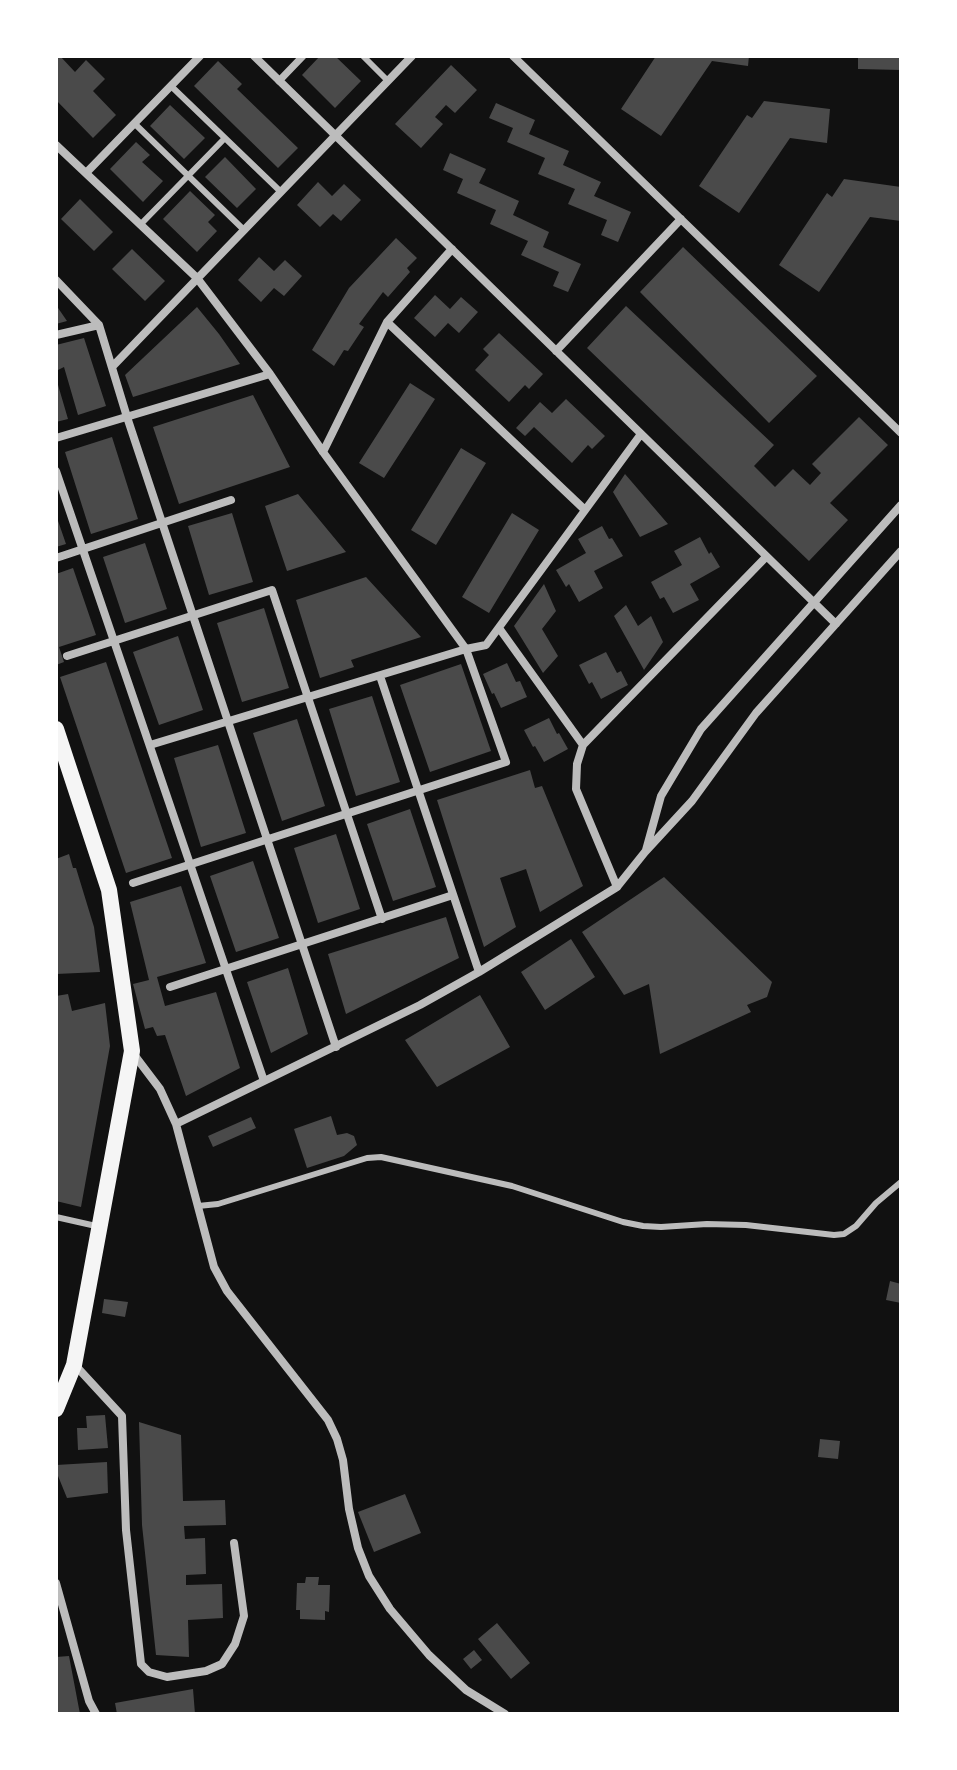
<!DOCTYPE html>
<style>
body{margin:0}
#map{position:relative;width:957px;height:1770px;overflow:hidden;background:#111;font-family:"DM Sans",sans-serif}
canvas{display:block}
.frame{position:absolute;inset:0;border:58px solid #fff;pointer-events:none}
</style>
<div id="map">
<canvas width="957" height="1770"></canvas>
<div class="frame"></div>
</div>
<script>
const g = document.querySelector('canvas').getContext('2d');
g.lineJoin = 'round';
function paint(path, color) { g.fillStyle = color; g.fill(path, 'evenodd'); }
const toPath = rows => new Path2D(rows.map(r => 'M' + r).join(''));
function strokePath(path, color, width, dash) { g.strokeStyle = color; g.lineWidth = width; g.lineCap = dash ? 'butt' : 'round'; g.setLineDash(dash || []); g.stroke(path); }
const building = toPath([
 [56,56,60,56,75,72,86,60,105,79,93,91,116,115,93,138,56,100],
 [320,56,335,56,361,81,335,108,302,75],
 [656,56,749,56,748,66,712,61,661,136,621,109],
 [858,56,901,56,901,70,858,69],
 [218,61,242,84,237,89,298,148,278,168,194,86],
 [451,65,477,90,455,113,446,105,435,117,443,124,421,148,395,124],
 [764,101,830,109,827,143,790,138,739,213,699,186,747,115,752,118],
 [496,103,535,120,529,134,569,151,563,165,601,182,594,196,631,212,618,242,601,235,607,220,568,204,575,189,538,174,545,158,507,142,513,128,489,118],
 [170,105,205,138,184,159,150,126],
 [136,142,150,155,142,162,163,181,143,202,110,169],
 [450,153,486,169,479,183,519,201,513,215,549,232,543,247,581,264,568,292,553,286,559,272,521,255,528,241,490,224,496,210,457,193,463,179,443,170],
 [225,157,256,189,237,208,205,177],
 [844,179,901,187,901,221,870,217,819,292,779,265,827,193,832,197],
 [318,182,332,196,344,184,361,200,341,221,333,214,320,227,297,205],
 [190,191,215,215,208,222,217,231,197,252,163,219],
 [80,199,113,232,94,251,61,219],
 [396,238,417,258,407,268,410,272,388,297,383,292,359,324,364,327,348,351,344,350,334,366,312,350,349,288],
 [683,247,817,376,769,423,640,292],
 [132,249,165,281,145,301,112,269],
 [259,257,274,271,285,260,302,276,284,296,274,288,261,302,238,280],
 [435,295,450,309,461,297,478,312,459,333,448,323,435,337,414,318],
 [56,305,67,321,56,324],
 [626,306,774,445,754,466,775,487,793,469,810,485,821,473,812,464,859,417,888,445,830,503,848,520,809,561,587,348],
 [197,307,219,334,240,364,133,397,125,375],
 [499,333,543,374,529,389,525,385,509,402,475,370,489,355,483,349],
 [84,338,106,406,78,415,64,367,56,371,56,345],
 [56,378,68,419,56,422],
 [410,383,435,399,384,478,359,463],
 [253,395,290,467,179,504,153,427],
 [566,399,605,436,592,449,588,445,572,463,534,427,525,436,516,428,540,402,552,413],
 [112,437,138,519,91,534,65,452],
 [461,448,486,463,436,545,411,530],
 [625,474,668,524,640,537,613,492],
 [298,494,346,552,287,571,265,506],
 [232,513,253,582,209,595,188,526],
 [512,513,539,530,489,613,462,597],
 [56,515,66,544,56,547],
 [602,526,609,539,612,538,623,556,594,571,603,588,579,602,569,584,566,587,556,570,586,553,578,539],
 [700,537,709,554,711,552,720,567,690,584,699,600,673,613,664,597,660,599,651,582,682,565,674,551],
 [145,543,167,609,125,623,103,557],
 [73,568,96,635,59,647,64,662,56,665,56,574],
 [366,577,421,637,351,660,354,667,320,678,296,600],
 [544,584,556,611,542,629,558,656,543,673,514,626],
 [626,605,638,626,651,616,663,642,644,670,614,616],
 [264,608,289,688,242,702,217,623],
 [178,636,203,710,159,725,133,652],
 [606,652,617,673,621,671,628,685,601,699,592,682,589,684,579,665],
 [106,662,172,858,126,873,60,677],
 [507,663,516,682,520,681,527,697,501,708,494,693,492,694,483,674],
 [461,664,491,751,430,772,400,685],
 [372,696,400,782,356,796,329,709],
 [549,718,557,734,559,733,568,749,544,762,535,746,533,747,524,730],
 [297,719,325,806,282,821,253,733],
 [218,745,246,833,201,847,174,758],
 [530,770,535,788,542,786,583,886,540,912,526,869,500,878,516,927,484,947,437,800],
 [410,809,436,887,393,901,367,824],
 [336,834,360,909,318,923,294,848],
 [69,854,73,868,76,868,94,927,100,972,56,974,56,859],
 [253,861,279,938,236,952,210,876],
 [664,877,772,982,767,997,747,1005,751,1012,660,1054,649,984,624,995,582,932],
 [181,886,206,963,157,977,165,1006,216,992,240,1068,186,1096,165,1035,157,1036,153,1027,145,1029,133,984,149,980,130,902],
 [446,917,459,958,346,1014,328,954],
 [571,939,595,977,545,1010,521,972],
 [288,968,308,1034,271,1053,247,982],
 [68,994,72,1011,105,1003,110,1046,81,1207,56,1201,56,996],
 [480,995,510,1047,437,1087,405,1040],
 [331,1116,337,1135,347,1133,354,1136,357,1145,344,1156,307,1168,294,1129],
 [251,1117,256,1128,213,1147,208,1136],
 [890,1281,901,1284,901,1303,886,1300],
 [104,1299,128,1302,125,1317,102,1313],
 [105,1415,108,1448,78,1450,77,1428,87,1428,86,1416],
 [139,1422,181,1435,183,1501,225,1500,226,1525,184,1526,185,1539,205,1538,206,1574,186,1575,186,1585,222,1584,223,1618,188,1620,189,1657,156,1655,142,1525],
 [820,1439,840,1441,838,1459,818,1457],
 [107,1462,108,1493,67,1498,56,1471,56,1465],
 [405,1494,421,1533,374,1552,358,1512],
 [306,1577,319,1577,318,1585,330,1585,329,1612,325,1611,325,1620,300,1619,300,1610,296,1610,297,1583,305,1583],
 [497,1623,530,1663,511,1679,478,1639],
 [474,1650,482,1660,471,1669,463,1659],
 [69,1656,80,1714,56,1714,56,1657],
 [193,1689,195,1714,117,1714,115,1703]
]);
const service = toPath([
 [363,56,388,81],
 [171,86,281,192],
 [134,123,244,230],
 [140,225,225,138],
 [198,1206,218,1204,367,1158,381,1157,512,1186,623,1222,643,1226,661,1227,707,1224,746,1225,834,1235,844,1234,856,1226,876,1203,901,1182],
 [56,1217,96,1226]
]);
const pedestrian = toPath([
 [279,81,303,56]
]);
const minor = toPath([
 [254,56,836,624],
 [513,56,901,433],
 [56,145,197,278,270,374,323,452,466,649,506,762,133,883],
 [86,173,200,56],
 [56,280,99,325,127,417,336,1047],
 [387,322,585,510],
 [56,335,99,325],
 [556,351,681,219],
 [112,367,412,56],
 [56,438,270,374],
 [323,452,387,322,452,249],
 [56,471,264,1081],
 [56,558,231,500],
 [499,628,583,745],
 [67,656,272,590,382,919],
 [380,676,479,972],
 [150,745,466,649,486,645,641,434],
 [646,850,661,796,701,729,901,505],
 [617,887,576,789,577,764,583,745,766,557],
 [170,987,453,895],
 [132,1052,160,1089,176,1124,214,1267,227,1291,328,1420,337,1439,343,1460,349,1509,358,1548,369,1576,390,1609,429,1655,466,1690,505,1714],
 [176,1124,420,1005,479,972,617,887,645,852,692,801,756,713,901,551],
 [75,1365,122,1416,126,1530,141,1664,149,1672,167,1677,206,1671,222,1664,235,1644,244,1616,234,1543],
 [56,1583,89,1701,96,1714]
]);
const secondary = toPath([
 [56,729,109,890,132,1051,74,1365,56,1409]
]);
paint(building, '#4a4a4a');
strokePath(service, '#bcbcbc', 6);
strokePath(pedestrian, '#bcbcbc', 7);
strokePath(minor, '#bcbcbc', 8);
strokePath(secondary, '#f5f5f5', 16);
</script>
